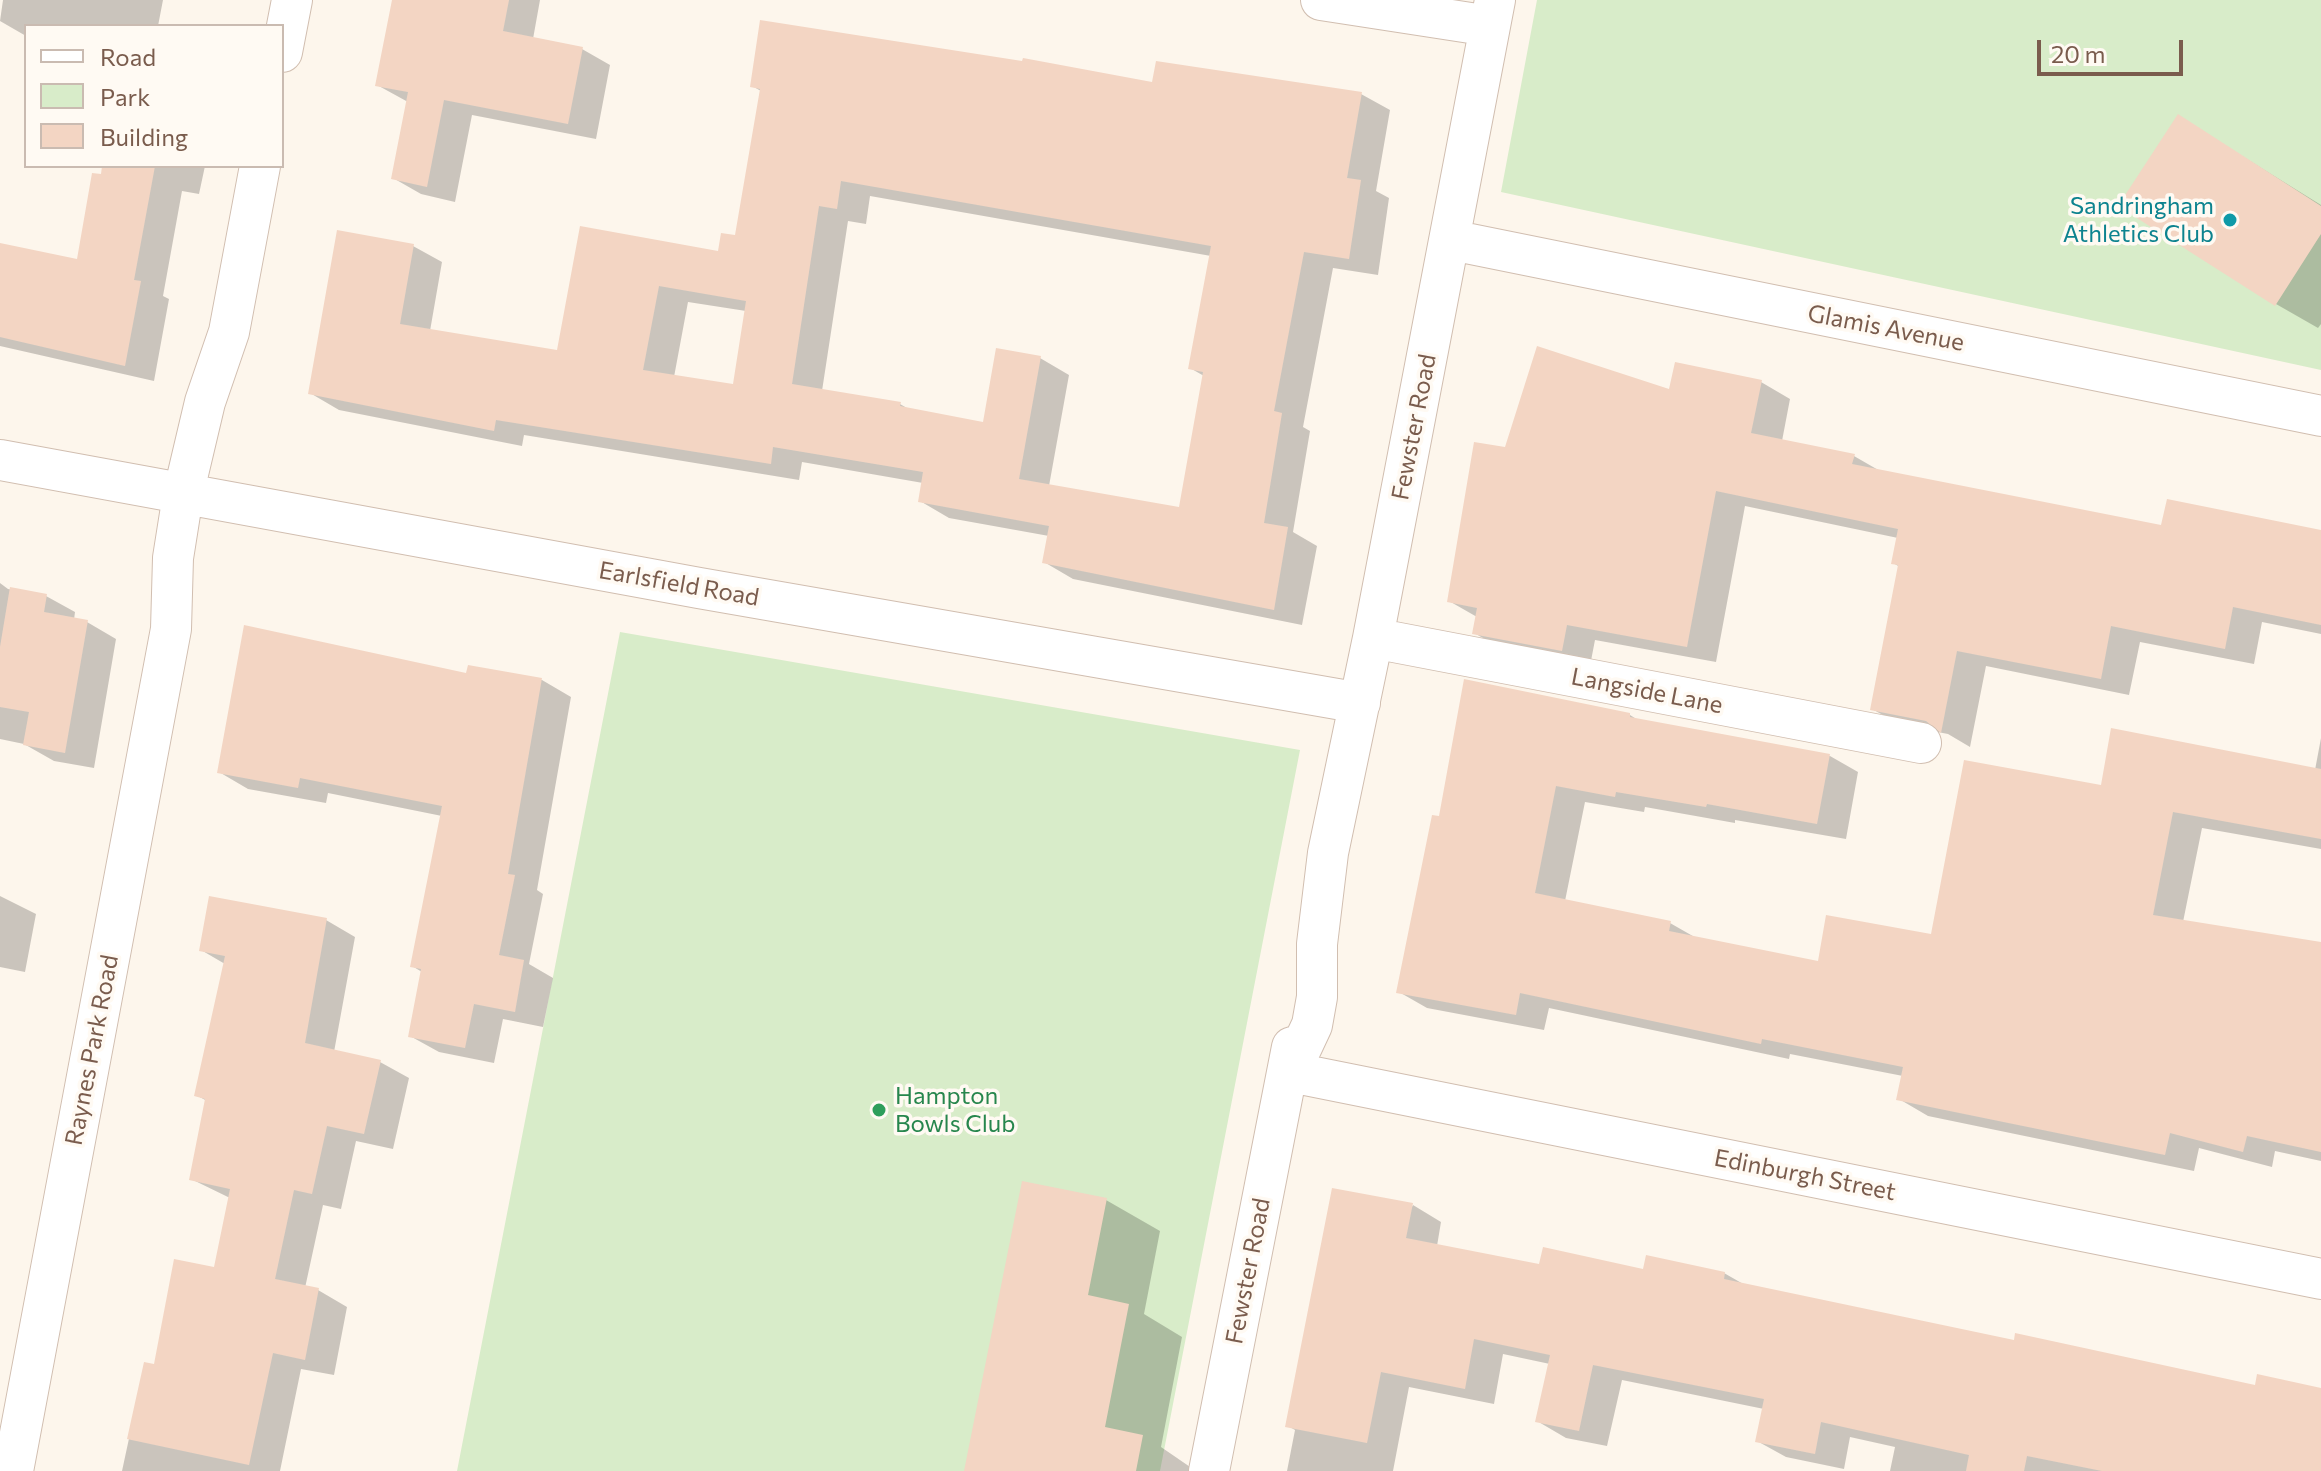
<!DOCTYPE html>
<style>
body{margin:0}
#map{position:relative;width:2321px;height:1471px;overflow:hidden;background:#fdf6ec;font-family:Commissioner,sans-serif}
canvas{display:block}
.legend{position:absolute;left:24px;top:24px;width:260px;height:144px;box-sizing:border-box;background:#fffaf3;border:2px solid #cabbb1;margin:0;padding:10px 14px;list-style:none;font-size:24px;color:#7a5c4d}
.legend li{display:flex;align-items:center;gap:16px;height:40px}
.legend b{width:40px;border:2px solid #cabbb1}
.scale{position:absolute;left:2037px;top:40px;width:146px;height:36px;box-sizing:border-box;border:4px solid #7a5c4d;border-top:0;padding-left:10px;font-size:24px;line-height:28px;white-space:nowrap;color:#7a5c4d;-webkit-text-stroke:6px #fffaf3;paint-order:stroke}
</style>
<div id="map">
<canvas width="2321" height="1471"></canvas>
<ul class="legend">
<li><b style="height:10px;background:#fff"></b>Road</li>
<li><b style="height:22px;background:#d8ecc9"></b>Park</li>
<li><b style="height:22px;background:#f3d5c3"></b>Building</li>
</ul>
<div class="scale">20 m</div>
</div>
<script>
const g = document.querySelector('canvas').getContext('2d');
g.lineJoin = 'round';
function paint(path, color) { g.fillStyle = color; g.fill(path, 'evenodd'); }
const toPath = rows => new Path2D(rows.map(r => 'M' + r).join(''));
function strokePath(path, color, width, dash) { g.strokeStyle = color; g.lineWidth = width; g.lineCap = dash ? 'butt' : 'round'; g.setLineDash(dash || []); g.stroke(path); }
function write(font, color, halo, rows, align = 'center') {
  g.font = font + ' Commissioner,sans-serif'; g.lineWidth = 7; g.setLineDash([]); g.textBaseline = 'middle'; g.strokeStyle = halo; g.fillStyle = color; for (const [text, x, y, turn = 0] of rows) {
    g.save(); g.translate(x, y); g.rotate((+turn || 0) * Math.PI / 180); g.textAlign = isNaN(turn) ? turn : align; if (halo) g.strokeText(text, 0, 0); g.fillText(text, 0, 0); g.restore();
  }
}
const green = toPath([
 [1537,0,2321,0,2321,370,1501,192],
 [620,632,1300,750,1160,1471,457,1471]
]);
const shadow = toPath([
 [3,0,163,0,158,26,26,26,26,36,0,21],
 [415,0,540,0,533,39,582,49,610,65,596,139,472,115,455,202,421,194,393,178,408,102,377,85],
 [1154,84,1361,94,1390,110,1376,191,1389,198,1378,275,1333,268,1303,427,1310,431,1293,532,1317,546,1302,625,1073,579,1044,562,1049,536,949,518,920,501,923,483,802,462,799,480,524,435,522,446,339,410,310,393,413,246,442,262,430,331,559,352,582,228,720,253,737,237,761,91,752,86],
 [870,196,1211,256,1190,368,1204,376,1181,510,1049,486,1069,375,1040,358,984,424,912,411,900,404,822,391,848,221,866,224],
 [688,302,746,311,735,387,674,377],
 [2179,117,2321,205,2321,324,2318,328,2276,304],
 [105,166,205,166,199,194,182,191,163,296,169,299,154,381,0,346,0,245,79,261],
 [1761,382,1790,399,1782,441,1854,456,1880,471,2163,527,2321,534,2321,634,2262,622,2254,664,2140,642,2129,695,1986,666,1970,747,1948,734,1901,725,1872,709,1900,567,1893,563,1898,538,1745,506,1716,662,1595,640,1590,666,1503,649,1474,633,1477,617,1449,601,1507,449,1671,391],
 [0,583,8,589,46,596,75,612,74,620,87,622,116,639,94,768,54,761,24,744,0,739],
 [469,667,542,680,571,697,537,890,543,894,529,964,553,978,543,1027,503,1019,494,1063,439,1052,410,1036,422,972,412,966,442,816,328,793,326,803,248,789,219,772,468,676],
 [1630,715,1638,720,1830,756,1858,772,1846,839,1735,820,1735,823,1645,807,1644,812,1585,802,1565,901,1670,923,1698,939,1819,963,1933,937,2102,787,2315,770,2321,738,2321,849,2202,828,2183,922,2321,944,2321,1161,2275,1151,2272,1167,2199,1148,2194,1171,1928,1116,1899,1099,1903,1076,1790,1054,1789,1059,1549,1008,1544,1030,1427,1008,1399,992,1440,819],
 [0,896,36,914,25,972,0,967],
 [326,920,355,937,334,1052,380,1062,409,1078,393,1149,356,1141,341,1209,323,1205,305,1288,318,1290,347,1307,334,1375,301,1369,280,1471,122,1471,145,1364,155,1366,215,1269,230,1198,191,1179,207,1101,196,1095,225,964,201,950],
 [1106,1200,1160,1231,1144,1314,1182,1337,1161,1447,1196,1471,966,1471],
 [1413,1205,1441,1222,1437,1246,1541,1266,1724,1273,1745,1285,2015,1342,2256,1387,2321,1390,2321,1471,1890,1471,1895,1447,1850,1437,1844,1469,1786,1457,1757,1441,1764,1409,1622,1380,1607,1446,1566,1438,1537,1421,1550,1364,1503,1354,1494,1404,1409,1387,1393,1471,1287,1471,1295,1430,1288,1426]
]);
const building = toPath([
 [392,0,509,0,503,31,583,47,568,124,444,100,427,187,391,179,408,92,375,86],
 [760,20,1022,61,1023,58,1152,82,1156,61,1362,92,1347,178,1361,180,1349,259,1304,252,1274,411,1282,413,1264,523,1288,527,1274,610,1042,563,1049,526,918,502,923,472,773,447,771,464,496,420,494,431,308,394,337,230,414,244,400,324,557,350,580,226,718,251,721,233,735,235,760,89,750,87],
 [841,181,1211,246,1188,369,1203,372,1179,507,1019,479,1041,356,996,348,983,422,900,406,901,402,792,384,819,206,837,209],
 [659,286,746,301,733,384,643,370],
 [2178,114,2321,206,2321,234,2275,306,2118,206],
 [102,166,155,166,134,280,141,281,125,366,0,337,0,243,77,259,92,173,101,174],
 [1537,346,1669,389,1675,362,1762,380,1751,433,1855,454,1852,464,2161,525,2167,499,2321,530,2321,625,2233,607,2225,649,2111,626,2101,679,1957,651,1941,733,1926,721,1870,710,1898,565,1891,564,1898,529,1716,491,1687,647,1567,625,1562,651,1472,634,1477,608,1447,602,1474,442,1505,447],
 [10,587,47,594,44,612,88,620,65,753,23,745,29,712,0,707,0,647],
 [244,625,466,673,468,665,542,678,508,874,515,875,499,955,524,960,515,1012,474,1004,465,1048,408,1037,421,969,410,967,442,806,300,778,298,788,217,773],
 [1464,679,1630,713,1630,717,1830,754,1817,824,1707,804,1706,807,1616,792,1615,797,1556,786,1535,893,1671,921,1669,931,1818,961,1826,915,1931,934,1964,760,2101,785,2111,728,2321,769,2321,839,2173,812,2153,915,2321,942,2321,1152,2247,1136,2243,1152,2170,1133,2165,1155,1896,1100,1903,1067,1762,1039,1761,1044,1520,993,1516,1015,1396,993,1432,815,1439,816],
 [209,896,327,918,305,1043,381,1060,364,1134,327,1126,312,1194,294,1190,275,1279,319,1288,305,1360,273,1353,249,1465,127,1439,144,1362,154,1364,174,1259,214,1267,230,1189,189,1180,205,1099,194,1096,225,956,199,951],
 [1022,1181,1107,1198,1088,1295,1129,1304,1105,1427,1143,1435,1136,1471,964,1471],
 [1332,1188,1413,1203,1406,1238,1539,1264,1543,1247,1643,1269,1646,1255,1725,1272,1724,1279,2014,1340,2015,1333,2255,1385,2257,1374,2321,1388,2321,1471,2102,1471,2027,1456,2024,1471,1966,1471,1969,1455,1821,1422,1815,1454,1755,1442,1764,1399,1593,1365,1579,1431,1535,1422,1550,1355,1474,1339,1465,1389,1381,1372,1367,1443,1285,1427]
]);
const street = toPath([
 [1321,0,1490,26],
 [282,52,292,0],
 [1451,240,2321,416],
 [0,460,699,588,1360,703],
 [1373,638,1921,743],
 [1290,1072,1312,1025,1317,997,1317,944,1328,853,1373,638,1495,0],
 [1290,1072,2321,1279],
 [13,1471,171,629,173,558,183,495,205,402,229,332,260,166],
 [1209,1471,1292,1047]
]);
const markers = [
 [2230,220,8,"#0f9aa8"],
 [879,1110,8,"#2e9e5b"]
];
const cultureNames = [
 ["Sandringham",2214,206],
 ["Athletics Club",2214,234]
];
const streetNames = [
 ["Glamis Avenue",1886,328,11],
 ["Fewster Road",1414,427,-79],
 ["Earlsfield Road",679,584,10],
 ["Langside Lane",1647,691,11],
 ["Raynes Park Road",92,1050,-79],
 ["Edinburgh Street",1805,1175,11],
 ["Fewster Road",1248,1271,-79]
];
const leisureNames = [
 ["Hampton",895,1096],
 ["Bowls Club",895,1124]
];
paint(green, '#d8ecc9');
paint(shadow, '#0003');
paint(building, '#f3d5c3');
strokePath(street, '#d1beb0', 42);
strokePath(street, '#fff', 40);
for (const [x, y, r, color] of markers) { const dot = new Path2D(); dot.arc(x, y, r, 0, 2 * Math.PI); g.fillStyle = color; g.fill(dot); strokePath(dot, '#fffaf3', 3); }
write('24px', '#0d838f', '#fffaf3', cultureNames, 'right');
write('24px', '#7a5c4d', '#fffaf3', streetNames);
write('24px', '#27864d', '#fffaf3', leisureNames, 'left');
</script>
